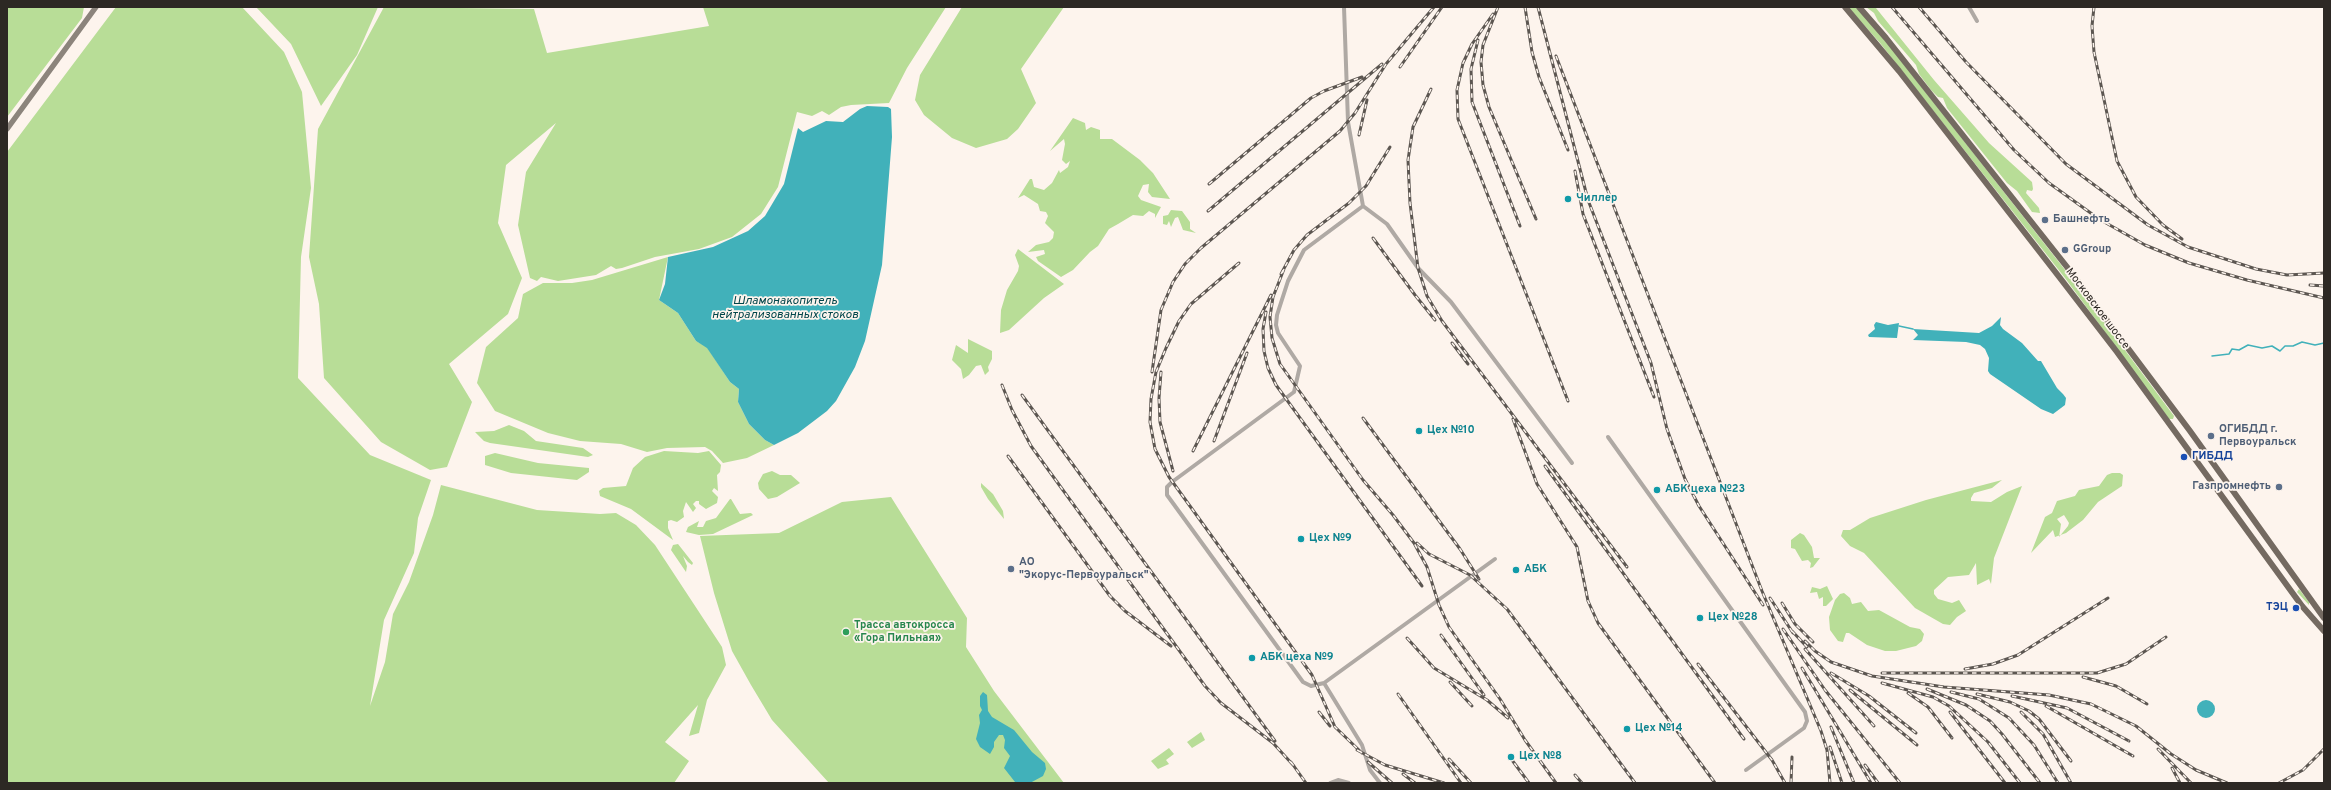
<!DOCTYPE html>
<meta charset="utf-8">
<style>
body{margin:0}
#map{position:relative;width:2331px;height:790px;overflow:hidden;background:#fdf4ed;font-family:Overpass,sans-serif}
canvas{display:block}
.frame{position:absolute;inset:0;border:8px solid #2d2824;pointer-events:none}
</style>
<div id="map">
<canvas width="2331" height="790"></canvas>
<div class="frame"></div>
</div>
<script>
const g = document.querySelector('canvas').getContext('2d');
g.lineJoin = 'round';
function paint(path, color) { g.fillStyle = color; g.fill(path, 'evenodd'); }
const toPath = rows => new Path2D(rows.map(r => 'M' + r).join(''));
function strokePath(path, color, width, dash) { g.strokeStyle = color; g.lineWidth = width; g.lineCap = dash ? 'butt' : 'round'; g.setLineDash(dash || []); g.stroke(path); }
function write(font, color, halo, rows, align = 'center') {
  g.font = font + ' Overpass,sans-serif'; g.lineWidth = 3.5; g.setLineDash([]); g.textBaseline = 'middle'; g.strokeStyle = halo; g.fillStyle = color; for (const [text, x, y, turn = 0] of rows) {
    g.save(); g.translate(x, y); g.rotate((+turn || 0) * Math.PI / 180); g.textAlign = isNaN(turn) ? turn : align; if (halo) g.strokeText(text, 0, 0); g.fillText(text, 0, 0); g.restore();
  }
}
const green = toPath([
 [7,7,84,7,82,18,7,117],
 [116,7,242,7,284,52,302,92,311,188,301,257,298,378,370,455,431,480,418,518,414,553,384,620,370,706,385,662,393,614,409,582,433,515,441,485,537,510,600,514,616,513,636,525,655,545,722,647,726,665,707,700,699,733,689,736,698,705,665,742,689,761,674,783,7,783,7,152],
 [256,7,378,7,357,55,321,106,291,44],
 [384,7,534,9,547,53,709,26,703,7,946,7,907,68,889,103,851,105,841,107,829,115,822,111,812,116,797,112,778,187,761,214,732,237,699,249,655,257,622,268,616,269,611,266,596,275,558,281,541,277,537,281,530,278,518,225,526,172,556,123,506,165,498,223,522,278,508,314,449,364,472,402,447,467,430,470,381,442,324,378,319,304,309,257,318,129],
 [962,7,1064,7,1021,69,1036,103,1018,129,1007,139,976,148,952,138,924,115,915,100,920,75],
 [1848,7,1856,7,1873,25,2069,275,2174,416,2173,419,2169,419,2065,278,1880,43],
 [1866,7,1876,8,1934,80,1989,143,2032,182,2033,189,2032,191,2027,190,2026,193,2039,208,2040,213,2032,212,2017,191,2007,183,1947,108,1943,98,1938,97,1931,90,1919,74,1916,65,1878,21,1874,13],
 [1073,118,1085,123,1086,130,1091,127,1100,130,1100,139,1112,139,1140,160,1153,173,1170,199,1152,197,1148,192,1149,184,1143,185,1138,196,1141,200,1161,207,1155,218,1155,214,1149,211,1143,216,1133,215,1118,224,1109,229,1098,246,1090,252,1073,270,1061,277,1038,261,1036,257,1045,254,1044,250,1028,252,1036,245,1049,242,1053,238,1054,232,1045,223,1048,216,1046,212,1040,211,1038,204,1024,195,1018,198,1030,179,1032,179,1034,187,1044,190,1052,183,1059,170,1060,173,1068,167,1070,161,1066,164,1062,160,1065,144,1064,139,1050,151],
 [1171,210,1182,211,1190,222,1190,229,1196,233,1183,230,1178,217,1175,218,1171,227,1169,221,1167,225,1163,224,1163,216,1168,215],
 [1018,249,1064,284,1044,298,1009,330,1000,333,1001,310,1007,290,1018,271,1019,266,1015,255],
 [668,257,659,300,678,313,696,341,707,347,730,382,739,389,738,402,749,424,765,440,774,445,747,458,723,463,712,451,705,447,667,448,647,452,621,444,580,441,548,433,495,411,477,383,486,347,518,318,523,294,543,283,572,283,592,280],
 [968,339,992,351,992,359,988,367,989,371,985,375,981,365,976,366,969,375,963,379,961,369,952,360,956,345,968,353],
 [509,425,524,431,536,441,583,448,593,455,588,457,490,443,484,441,475,432,494,431],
 [664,451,698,453,709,451,721,465,720,472,717,475,718,491,714,488,712,491,718,497,717,503,706,509,699,504,699,501,696,501,693,504,696,508,693,512,686,502,683,511,684,517,677,522,671,520,668,521,668,528,673,540,631,509,600,496,599,491,603,488,626,486,633,468,645,457],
 [495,453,538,463,589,468,589,472,577,480,511,473,485,465,485,456],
 [772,471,780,475,791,475,800,483,777,497,768,499,759,489,758,483,763,474],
 [2112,473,2120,473,2123,475,2122,486,2098,502,2083,520,2066,533,2055,537,2053,530,2031,553,2045,517,2052,513,2057,501,2075,496,2079,490,2099,486,2107,475],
 [2064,515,2069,523,2068,526,2059,537,2061,524,2057,519],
 [2002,480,1992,488,1974,493,1971,498,1971,501,1991,502,2007,492,2022,486,1994,558,1991,584,1989,579,1977,585,1976,563,1969,575,1948,577,1934,590,1934,594,1938,599,1952,603,1959,600,1966,611,1957,617,1950,625,1943,624,1915,608,1864,553,1850,546,1841,536,1843,530,1850,530,1870,518,1926,500],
 [981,483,993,494,1003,511,1004,519,988,499,981,487],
 [891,497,967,618,966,647,994,691,1064,783,829,783,772,720,751,685,732,651,714,593,700,536,779,533,842,502],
 [730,499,731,499,740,514,751,513,753,515,713,534,699,535,686,532,688,527,699,521,697,527,703,527,706,521,716,518],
 [1800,533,1804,535,1812,547,1814,558,1820,558,1813,567,1810,568,1811,563,1808,560,1802,561,1795,549,1791,548,1791,540],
 [678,544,693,563,692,565,688,562,683,556,687,566,686,572,671,550,673,545],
 [1827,586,1833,599,1826,606,1823,606,1823,597,1819,599,1817,592,1810,593,1812,587,1820,589],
 [2299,589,2309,602,2309,605,2297,592],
 [1844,593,1850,598,1852,604,1861,602,1868,611,1879,610,1910,627,1920,629,1924,634,1922,641,1916,646,1896,651,1885,651,1867,645,1849,633,1846,633,1843,642,1838,641,1830,630,1829,617,1835,600,1840,594],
 [1201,732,1205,740,1192,748,1187,742],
 [1169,748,1174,754,1166,760,1169,764,1158,769,1151,761]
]);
const water = toPath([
 [867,106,888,107,891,109,892,137,882,265,865,341,855,367,836,401,827,411,798,433,774,445,765,440,749,424,738,402,739,389,730,382,707,348,696,341,678,313,659,300,665,284,668,257,713,247,748,231,765,216,784,184,798,128,803,132,826,121,843,122,860,109],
 [2001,317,2000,325,2003,329,2022,343,2038,361,2041,361,2057,388,2063,394,2066,398,2065,405,2053,414,2041,409,1990,374,1988,371,1989,358,1985,349,1980,345,1966,342,1913,340,1918,335,1913,329,1979,333,1992,326],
 [1876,322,1888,325,1899,323,1897,338,1869,337,1868,335,1875,329,1874,325],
 [983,692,987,695,988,711,992,717,1014,730,1032,752,1045,763,1046,769,1043,776,1030,783,1015,782,1004,768,1010,756,1004,748,1005,740,1003,735,999,735,994,742,994,747,990,754,980,747,976,739,980,723,979,715,982,710,980,706,980,696],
 '2197 709a9 9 0 1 1 18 0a9 9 0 1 1-18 0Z'
]);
const stream = toPath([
 [1899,326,1913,329],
 [2212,356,2229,354,2232,349,2239,350,2248,345,2262,348,2272,346,2280,351,2285,346,2293,346,2302,342,2315,345,2324,343]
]);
const street = toPath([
 [1344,7,1348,122,1363,206,1387,224,1418,268,1451,302,1572,463],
 [1969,7,1977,21],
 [1363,206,1304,250,1288,281,1277,315,1276,325,1278,333,1300,366,1294,392,1172,482,1167,487,1167,495,1303,682,1311,686,1324,683,1495,559],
 [1608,437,1805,712,1807,721,1804,728,1746,770],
 [1324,683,1362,745,1370,770,1380,783],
 [1330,783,1338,780,1349,783]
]);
const secondary = toPath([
 [7,129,96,7]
]);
const primary = toPath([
 [1845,7,1899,71,2060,278,2117,352,2302,606,2324,631],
 [1859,7,1886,38,2067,267,2190,431,2324,618]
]);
const rail = toPath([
 [1498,7,1483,45,1481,62,1483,85,1489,107,1536,219],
 [1525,7,1532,52,1539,77,1568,150],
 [1538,7,1588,200,1651,363,1667,429,1685,479,1699,506,1763,605],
 [1892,7,2014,150,2049,183,2099,219,2145,245,2189,263,2247,280,2324,298],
 [1919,7,1966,62,2066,164,2148,225,2188,247,2256,269,2287,275,2324,273],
 [2094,7,2092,26,2094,52,2117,161,2136,197,2163,225,2182,239],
 [1493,14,1472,44,1463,63,1457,90,1458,119,1568,401],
 [1478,40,1471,69,1472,102,1520,226],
 [1556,56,1762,591,1821,731,1827,750,1830,783],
 [1400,67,1442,7],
 [1431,89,1413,127,1408,160,1410,203,1418,268,1427,296,1442,321,1627,567],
 [1359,135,1367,100],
 [1575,171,1583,214,1654,397],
 [1209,184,1311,98,1324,91,1362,77],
 [1208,211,1382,64],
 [1373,238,1415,295,1435,320],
 [1239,263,1191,304,1179,321,1166,348,1156,372,1151,399,1150,422,1155,449,1169,477,1312,675,1335,727,1362,753],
 [1284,269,1273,297,1270,317,1272,338,1280,364,1363,480,1393,515,1414,543,1427,567,1439,605,1449,627,1500,699,1525,740,1556,783],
 [1281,274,1294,250,1307,235,1349,203,1366,186,1390,147],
 [2310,285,2324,286],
 [1266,312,1263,329,1264,351,1268,368,1276,385,1422,586],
 [1452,343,1468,364],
 [1152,372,1161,310,1173,282,1185,264,1201,248,1340,131,1355,113,1386,64,1434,7],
 [1161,372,1159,398,1160,422,1173,471],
 [1002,385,1012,410,1031,446,1205,686,1221,703,1273,743,1294,766],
 [1022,395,1275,741],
 [1363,418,1460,549,1479,579],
 [1513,419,1537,484,1577,547,1588,601,1598,623,1715,783],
 [1214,441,1247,353],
 [1193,451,1271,295],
 [1008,456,1110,596,1125,611,1171,646],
 [1545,466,1744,739],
 [1417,543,1429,554,1470,575,1507,609,1635,783],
 [1770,598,1793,633],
 [1782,603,1795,624,1813,642],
 [1783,629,1825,690,1900,783],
 [1792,631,1807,647],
 [1441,635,1484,695],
 [1407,638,1434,668,1487,700,1508,718],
 [1805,641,1815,651,1831,662,1872,676,1944,687,2049,695,2091,704,2136,726,2171,754,2196,770,2227,783],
 [1805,649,1874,726],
 [1698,664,1772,760,1785,783],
 [1802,668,1871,783],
 [1965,669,1993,664,2018,655,2108,598],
 [1831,673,1869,696,1916,733],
 [1882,673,2097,673,2126,664,2166,637],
 [2083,677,2116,686,2147,704],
 [1450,682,1472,706],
 [1882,683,1933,697,1949,706,1988,742,2020,783],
 [1927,689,1966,705,1990,721,2002,734,2040,783],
 [1850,690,1917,745],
 [1951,692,1979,699,2009,718,2034,745,2058,783],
 [1908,693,1928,707,1952,738],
 [1398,694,1461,783],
 [1977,694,2010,702,2029,711,2039,719,2071,761],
 [2012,696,2067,708,2129,741],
 [2046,706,2133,756],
 [1319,712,1330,726],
 [1950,712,2005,783],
 [2021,712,2043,734,2071,783],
 [1831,727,1854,783],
 [1830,747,1842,783],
 [2158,749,2191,783],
 [1357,750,1385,765,1444,783],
 [1509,756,1529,783],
 [1449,759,1471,783],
 [1291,762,1306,783],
 [1368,762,1392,783],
 [1865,765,1878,783],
 [2172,768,2180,783],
 [1403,774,1415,783],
 [1575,775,1582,783],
 [1791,783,1792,757],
 [2279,783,2303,770,2324,749]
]);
const markers = [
 [1568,199,4,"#0f9aa8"],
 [2045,220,4,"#5c6f8a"],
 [2065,250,4,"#5c6f8a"],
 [1419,431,4,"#0f9aa8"],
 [2211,436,4,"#5c6f8a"],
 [2184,457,4,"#1a4fb4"],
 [2279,487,4,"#5c6f8a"],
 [1657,490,4,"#0f9aa8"],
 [1301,539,4,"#0f9aa8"],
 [1011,569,4,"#5c6f8a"],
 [1516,570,4,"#0f9aa8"],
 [2296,608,4,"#1a4fb4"],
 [1700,618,4,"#0f9aa8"],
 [846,632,4,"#2e9e5b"],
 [1252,658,4,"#0f9aa8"],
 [1627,729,4,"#0f9aa8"],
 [1511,757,4,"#0f9aa8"]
];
const cultureNames = [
 ["Чиллер",1576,199],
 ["Цех №10",1427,431],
 ["АБК цеха №23",1665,490],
 ["Цех №9",1309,539],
 ["АБК",1524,570],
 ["Цех №28",1708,618],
 ["АБК цеха №9",1260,658],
 ["Цех №14",1635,729],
 ["Цех №8",1519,757]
];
const serviceNames = [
 ["Башнефть",2053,220],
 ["GGroup",2073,250],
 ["ОГИБДД г.",2219,430],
 ["Первоуральск",2219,443],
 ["Газпромнефть",2271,487,"right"],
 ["АО",1019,563],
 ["\"Экорус-Первоуральск\"",1019,576]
];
const streetNames = [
 ["Московское шоссе",2097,309,53]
];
const transitNames = [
 ["ГИБДД",2192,457],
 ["ТЭЦ",2288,608,"right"]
];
const leisureNames = [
 ["Трасса автокросса",854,626],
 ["«Гора Пильная»",854,639]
];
const waterNames = [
 ["Шламонакопитель",785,302],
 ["нейтрализованных стоков",785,316]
];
paint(green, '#b8dd97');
paint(water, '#41b1ba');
strokePath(stream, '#41b1ba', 1.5);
strokePath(street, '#afa9a4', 4);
strokePath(secondary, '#8c847c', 5.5);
strokePath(primary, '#746a61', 6);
strokePath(rail, '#5c5651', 3);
strokePath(rail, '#fdf4ed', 1.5, [4.5]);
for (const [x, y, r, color] of markers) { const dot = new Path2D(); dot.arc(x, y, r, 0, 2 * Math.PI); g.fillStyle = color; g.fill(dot); strokePath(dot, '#fdf4ed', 1.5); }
write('bold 11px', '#0d838f', '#fdf4ed', cultureNames, 'left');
write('bold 11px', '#4e5e75', '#fdf4ed', serviceNames, 'left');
write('11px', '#2d2824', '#fdf4ed', streetNames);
write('bold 11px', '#164399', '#fdf4ed', transitNames, 'left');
write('bold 11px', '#27864d', '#fdf4ed', leisureNames, 'left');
write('italic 12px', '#00454a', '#fdf4ed', waterNames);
</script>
